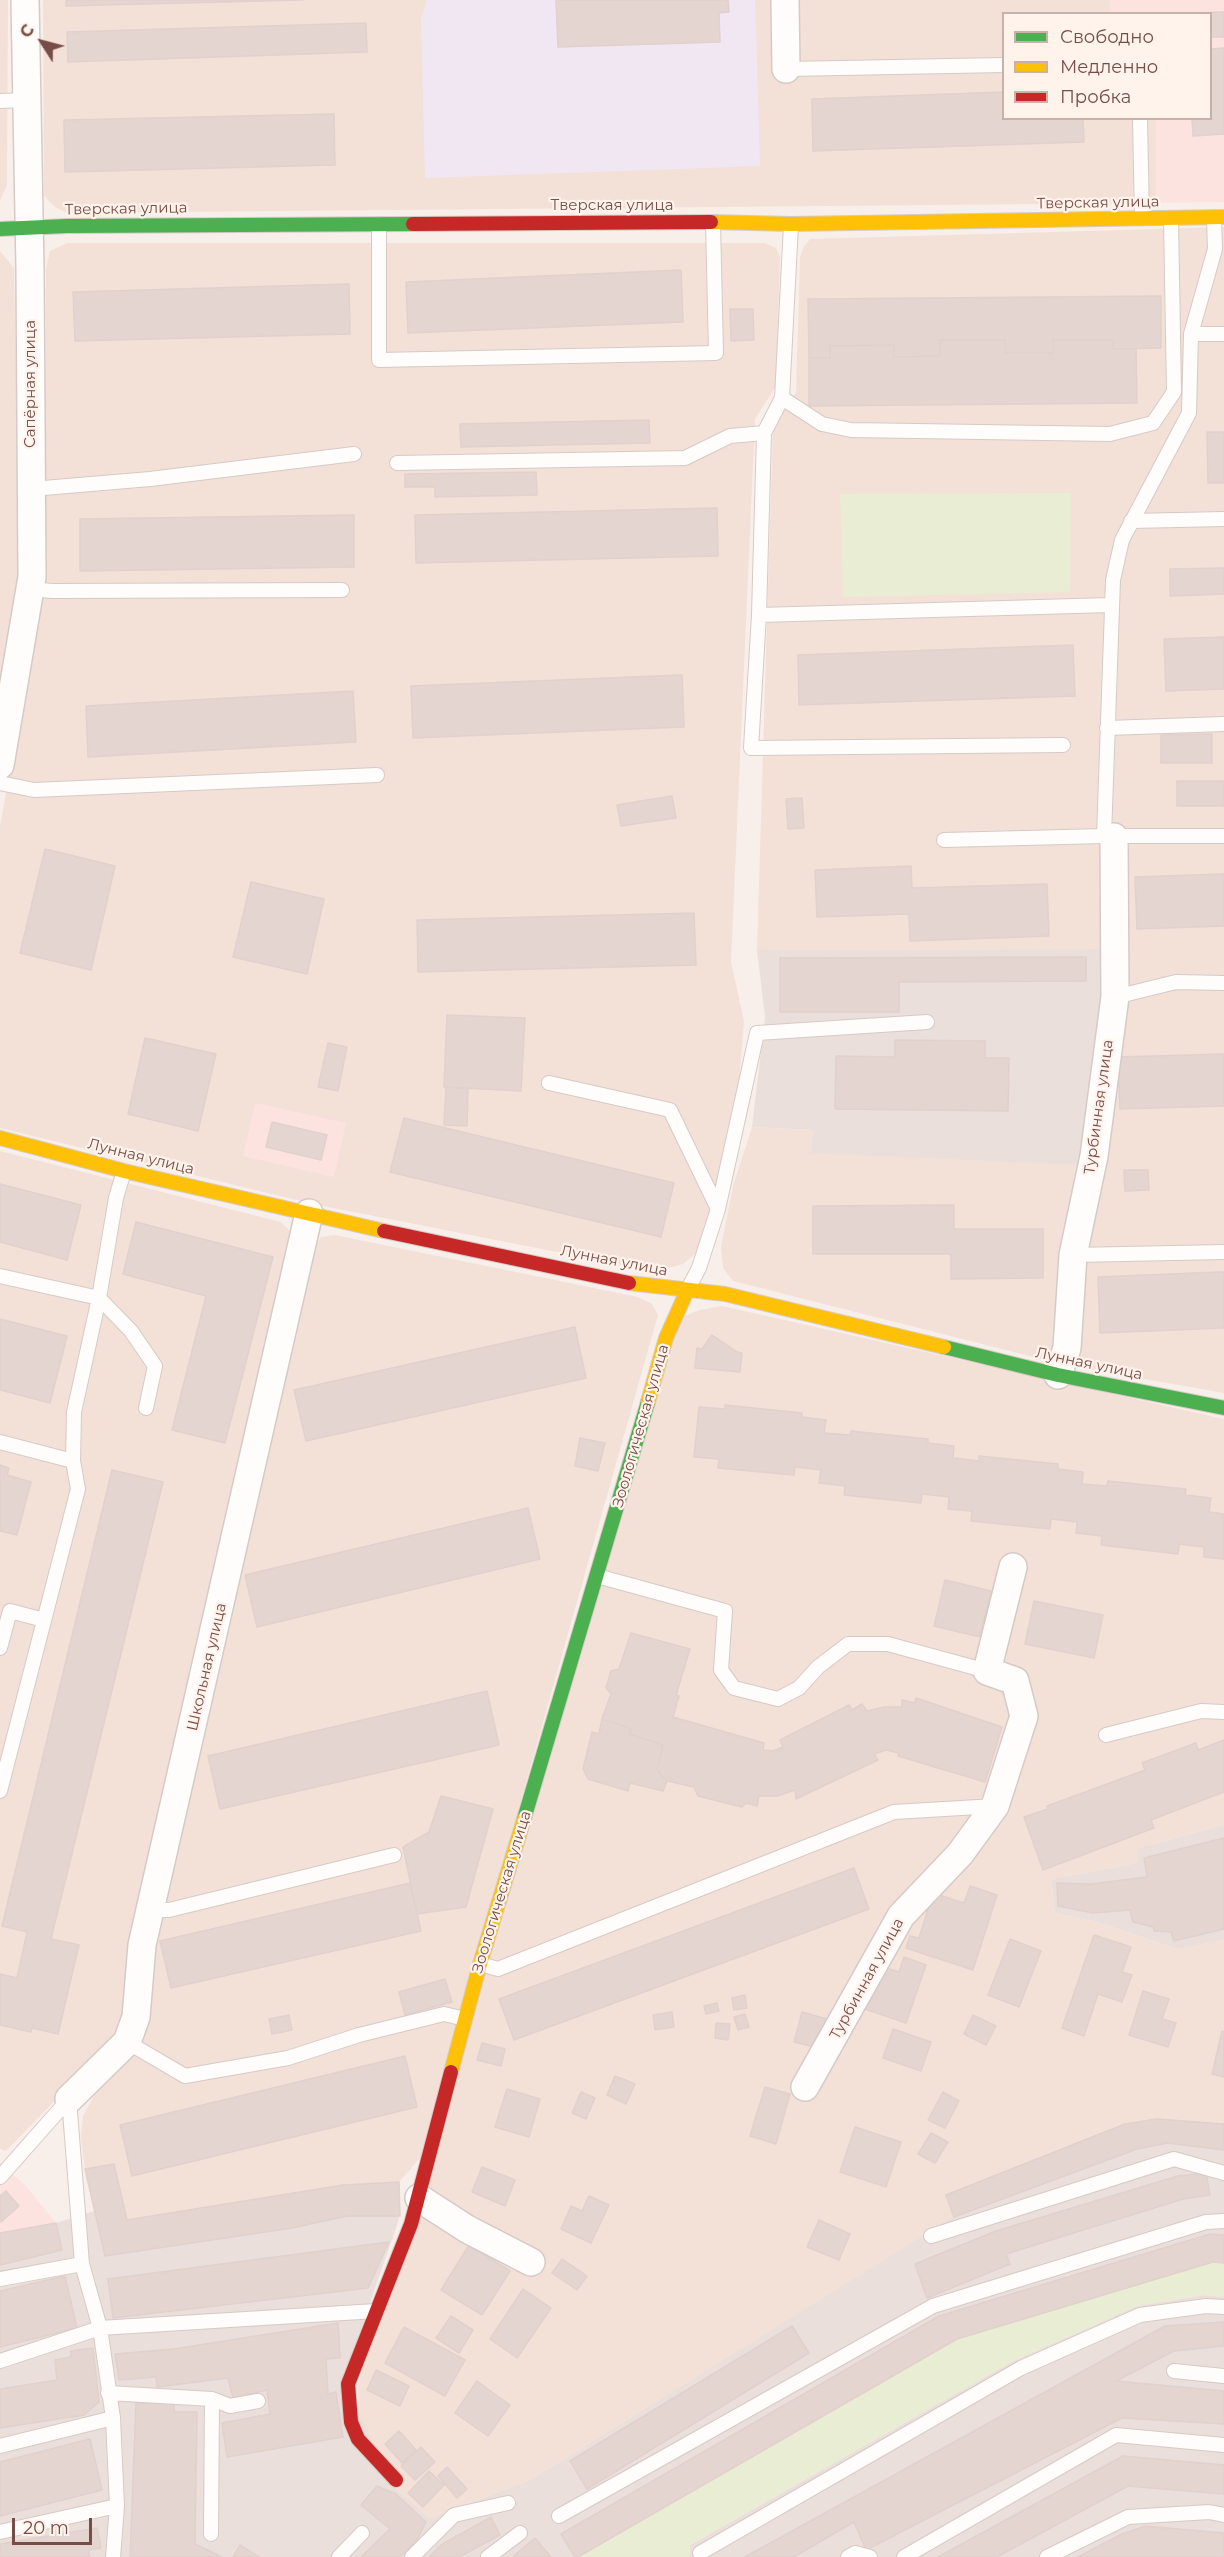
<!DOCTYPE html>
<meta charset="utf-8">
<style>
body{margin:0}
#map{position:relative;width:1224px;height:2557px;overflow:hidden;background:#f8efea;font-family:Montserrat,sans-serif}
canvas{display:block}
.legend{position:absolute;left:1002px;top:12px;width:210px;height:108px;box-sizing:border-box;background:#fff3ec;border:2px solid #c9b1aa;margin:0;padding:8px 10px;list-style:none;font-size:18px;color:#784d48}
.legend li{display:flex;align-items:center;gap:12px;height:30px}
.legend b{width:30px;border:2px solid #c9b1aa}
.north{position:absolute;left:12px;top:12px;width:60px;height:60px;-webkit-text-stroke:4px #fff3ec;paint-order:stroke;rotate:306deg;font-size:16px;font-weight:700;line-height:24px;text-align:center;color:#784d48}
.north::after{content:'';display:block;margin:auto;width:21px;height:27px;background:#784d48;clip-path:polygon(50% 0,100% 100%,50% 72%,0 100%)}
.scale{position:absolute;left:12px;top:2518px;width:80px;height:27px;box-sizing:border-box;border:3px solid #784d48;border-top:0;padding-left:8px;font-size:18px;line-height:21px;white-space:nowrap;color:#784d48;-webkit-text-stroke:4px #fff3ec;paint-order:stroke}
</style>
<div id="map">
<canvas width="1224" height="2557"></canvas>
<ul class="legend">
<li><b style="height:8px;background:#4caf50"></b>Свободно</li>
<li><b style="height:8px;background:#ffc107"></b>Медленно</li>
<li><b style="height:8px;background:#c62828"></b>Пробка</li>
</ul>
<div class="north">С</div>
<div class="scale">20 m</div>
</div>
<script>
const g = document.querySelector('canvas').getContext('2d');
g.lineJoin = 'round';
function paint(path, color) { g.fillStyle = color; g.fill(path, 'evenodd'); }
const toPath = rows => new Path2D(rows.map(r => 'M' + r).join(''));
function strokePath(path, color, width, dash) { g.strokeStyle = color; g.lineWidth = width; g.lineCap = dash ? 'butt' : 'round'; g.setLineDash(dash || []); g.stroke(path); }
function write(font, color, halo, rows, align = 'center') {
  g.font = font + ' Montserrat,sans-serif'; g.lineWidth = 4.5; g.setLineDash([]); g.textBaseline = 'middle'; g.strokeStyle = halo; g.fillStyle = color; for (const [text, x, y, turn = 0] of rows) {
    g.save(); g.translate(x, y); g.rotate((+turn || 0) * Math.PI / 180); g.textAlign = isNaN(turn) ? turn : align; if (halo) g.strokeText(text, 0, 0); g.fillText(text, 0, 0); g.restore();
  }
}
const residential = toPath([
 [0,0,8,0,7,185,0,201],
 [43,0,1110,0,1111,13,1004,14,1004,118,1156,119,1156,203,67,213,55,207,44,196],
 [1224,227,1224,1393,1065,1365,733,1281,723,1268,721,1247,733,1186,752,1127,813,1130,811,1153,1099,949,757,950,773,425,796,392,800,258,803,248,810,239],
 [67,243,765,243,776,248,780,257,776,386,755,419,731,962,744,1021,737,1109,703,1242,693,1256,683,1264,664,1269,643,1269,313,1204,0,1128,0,826,45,577,46,269,50,251],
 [0,251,14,268,20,579,0,697],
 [0,1151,281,1222,292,1233,125,2015,117,2037,6,2151,0,2149],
 [335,1235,638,1297,652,1304,658,1315,420,2158,399,2182,343,2185,127,2220,114,2164,85,2169,81,2138,83,2116,95,2094,122,2063,153,1947,311,1253,321,1237],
 [722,1306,1224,1419,1224,1825,1138,1848,1137,1863,1051,1879,1055,1913,1097,1922,1177,1949,1224,1940,1224,2124,1157,2119,946,2195,954,2217,530,2480,430,2518,396,2489,359,2416,358,2384,674,1320,700,1310]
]);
const commercial = toPath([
 [1110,0,1224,0,1224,202,1156,203,1156,119,1210,118,1210,14,1111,13],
 [255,1103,346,1123,334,1177,243,1156],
 [0,2163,26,2186,56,2223,0,2233]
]);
const industrial = toPath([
 [1099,949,1101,992,1078,1165,811,1153,813,1130,752,1127,765,1017,757,950],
 [1224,1825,1224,1940,1177,1949,1097,1922,1055,1913,1051,1879,1137,1863,1138,1848],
 [1157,2119,1224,2124,1224,2263,1213,2262,578,2557,0,2557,0,2233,56,2223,94,2211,85,2169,114,2164,127,2220,343,2185,400,2216,343,2381,396,2489,430,2518,530,2480,953,2217,946,2195,1125,2124],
 [1203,2295,1224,2297,1224,2557,689,2557,690,2545,1013,2361,1137,2306]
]);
const education = toPath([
 [427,0,755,0,760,166,425,178,421,17]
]);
const green = toPath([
 [1071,493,1070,592,843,597,840,494],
 [1213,2262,1224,2263,1224,2297,1203,2295,1137,2306,1013,2361,690,2545,689,2557,578,2557,957,2339]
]);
const building = toPath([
 [66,0,303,0,66,6,66,0],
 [556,0,728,0,729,12,719,13,720,42,558,47,556,0],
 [1224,12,1224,37,1210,37,1210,14,1165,14,1224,12],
 [366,23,367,52,68,62,67,32,366,23],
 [1224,48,1224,134,1193,136,1192,118,1210,118,1210,49,1224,48],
 [1004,92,1004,118,1083,118,1084,142,813,151,812,99,1004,92],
 [334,114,335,165,65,172,64,120,334,114],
 [681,270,683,322,408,333,406,282,681,270],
 [349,284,350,334,75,341,73,292,349,284],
 [1161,296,1161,348,1113,349,1113,340,1053,340,1053,353,1005,353,1005,340,940,340,940,356,894,357,894,345,830,346,830,358,809,358,808,299,1161,296],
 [730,309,753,309,754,340,731,341,730,309],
 [940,340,1005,340,1005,353,1053,353,1053,340,1113,340,1113,349,1136,349,1137,403,809,406,809,358,830,358,830,346,894,345,894,357,940,356,940,340],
 [649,420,650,443,461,447,460,424,649,420],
 [1207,432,1224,432,1224,483,1208,483,1207,432],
 [536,472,537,495,435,497,435,487,405,487,405,474,536,472],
 [717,508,718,556,416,563,415,515,717,508],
 [354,515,354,567,80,571,80,519,354,515],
 [1224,568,1224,594,1170,596,1170,569,1224,568],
 [1224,637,1224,689,1166,691,1164,639,1224,637],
 [1073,645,1075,696,799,705,798,655,1073,645],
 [682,675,684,727,413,738,411,686,682,675],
 [353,691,356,742,88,757,86,706,353,691],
 [1212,734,1212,763,1161,763,1161,735,1212,734],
 [1177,781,1224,781,1224,806,1177,806,1177,781],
 [672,796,676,818,621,826,617,805,672,796],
 [802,798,804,828,788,829,786,799,802,798],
 [45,849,115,866,91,970,20,953,45,849],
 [911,866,912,888,1047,884,1049,936,910,941,909,914,817,917,815,870,911,866],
 [1224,874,1224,926,1137,929,1135,877,1224,874],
 [251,882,324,899,307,974,233,957,251,882],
 [694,913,696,965,418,972,417,920,694,913],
 [1086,957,1086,981,899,982,899,1012,780,1012,780,958,1086,957],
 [447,1015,525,1018,521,1091,444,1087,447,1015],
 [145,1038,216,1054,198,1131,128,1114,145,1038],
 [895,1040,985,1041,985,1058,1009,1058,1008,1111,835,1109,836,1056,895,1057,895,1040],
 [328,1043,347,1047,338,1091,318,1087,328,1043],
 [1224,1054,1224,1106,1120,1109,1118,1057,1224,1054],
 [446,1087,468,1089,467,1126,444,1125,446,1087],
 [404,1118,674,1183,661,1237,390,1172,404,1118],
 [272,1122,327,1135,321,1160,266,1147,272,1122],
 [1124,1170,1148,1170,1149,1190,1125,1191,1124,1170],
 [0,1184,81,1205,67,1260,0,1242,0,1184],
 [954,1205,954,1229,1043,1229,1043,1278,951,1279,951,1254,813,1254,813,1206,954,1205],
 [136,1222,273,1257,225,1443,172,1430,206,1296,123,1274,136,1222],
 [1219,1272,1224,1272,1224,1328,1100,1333,1098,1277,1219,1272],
 [0,1319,67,1336,50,1403,0,1390,0,1319],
 [575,1327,586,1378,306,1441,294,1390,575,1327],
 [712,1335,737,1352,742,1353,740,1372,695,1368,697,1348,702,1349,712,1335],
 [725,1405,802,1413,802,1417,826,1420,824,1433,850,1435,851,1431,928,1439,928,1443,954,1446,953,1458,979,1461,979,1456,1058,1464,1058,1469,1083,1472,1082,1484,1107,1486,1108,1481,1186,1489,1185,1495,1211,1498,1209,1512,1224,1514,1224,1559,1204,1557,1204,1547,1179,1544,1178,1554,1101,1545,1102,1536,1076,1533,1077,1522,1051,1519,1050,1529,971,1521,972,1511,948,1509,949,1497,922,1494,921,1503,844,1495,845,1486,819,1483,821,1470,795,1467,794,1475,718,1468,719,1459,694,1457,699,1407,725,1409,725,1405],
 [580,1438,605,1443,598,1471,575,1466,580,1438],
 [0,1465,9,1468,7,1475,31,1482,17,1535,0,1531,0,1465],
 [112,1470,163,1482,51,1939,79,1945,58,2034,32,2028,31,2032,0,2025,0,1974,17,1978,27,1932,2,1926,112,1470],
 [528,1508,540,1559,257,1627,245,1575,528,1508],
 [945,1580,991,1591,980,1637,934,1626,945,1580],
 [1034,1601,1103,1615,1094,1658,1025,1644,1034,1601],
 [631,1633,690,1649,676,1695,679,1696,673,1717,764,1743,763,1750,773,1751,783,1747,780,1740,849,1705,852,1710,862,1704,867,1711,884,1707,902,1707,902,1700,915,1703,916,1698,1002,1727,985,1782,898,1756,899,1753,886,1750,874,1754,878,1760,796,1799,795,1790,777,1796,759,1796,757,1806,746,1803,742,1807,698,1796,694,1787,667,1781,657,1770,663,1745,629,1734,630,1728,602,1719,611,1694,606,1688,611,1671,619,1669,631,1633],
 [487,1691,499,1745,220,1809,208,1756,487,1691],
 [602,1719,630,1728,629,1734,663,1745,657,1770,667,1781,663,1791,630,1783,628,1791,588,1779,583,1769,592,1732,599,1734,602,1719],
 [1224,1740,1224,1792,1151,1820,1154,1828,1043,1870,1024,1817,1048,1809,1047,1806,1145,1770,1142,1763,1196,1743,1198,1750,1224,1740],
 [441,1796,493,1809,466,1907,417,1914,403,1847,429,1832,441,1796],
 [1224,1838,1224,1929,1174,1941,1171,1932,1154,1931,1153,1927,1133,1922,1130,1910,1093,1913,1058,1906,1057,1883,1091,1884,1147,1877,1144,1858,1224,1838],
 [854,1868,869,1909,514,2040,499,1999,854,1868],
 [410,1883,421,1931,171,1988,160,1941,410,1883],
 [970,1886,997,1895,973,1970,906,1948,910,1936,919,1938,933,1893,964,1903,970,1886],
 [1094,1935,1131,1947,1122,1972,1132,1975,1122,2002,1098,1994,1084,2036,1062,2028,1094,1935],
 [1010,1939,1041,1951,1019,2007,988,1995,1010,1939],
 [904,1957,926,1965,906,2023,865,2009,880,1966,899,1972,904,1957],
 [445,1979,452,2002,405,2015,399,1992,445,1979],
 [1143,1991,1169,1999,1162,2019,1176,2023,1168,2047,1129,2035,1143,1991],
 [745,1995,747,2008,734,2010,732,1998,745,1995],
 [717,2003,719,2011,706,2014,704,2006,717,2003],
 [672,2012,674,2027,655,2030,653,2015,672,2012],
 [802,2012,827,2019,819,2048,794,2042,802,2012],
 [745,2014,749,2027,738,2030,734,2017,745,2014],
 [289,2015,292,2030,272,2034,269,2019,289,2015],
 [973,2015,996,2026,986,2045,964,2034,973,2015],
 [716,2023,730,2024,728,2040,715,2038,716,2023],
 [893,2029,931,2042,921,2071,883,2058,893,2029],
 [1222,2031,1224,2032,1224,2077,1212,2074,1222,2031],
 [482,2043,505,2049,501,2066,477,2060,482,2043],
 [405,2056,417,2107,132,2176,120,2125,405,2056],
 [615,2076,635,2084,626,2104,607,2095,615,2076],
 [765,2087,790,2094,776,2144,750,2136,765,2087],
 [507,2089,540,2099,529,2137,495,2127,507,2089],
 [581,2092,595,2098,586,2119,572,2113,581,2092],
 [943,2092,959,2101,945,2128,928,2120,943,2092],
 [1157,2119,1224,2124,1224,2150,1167,2143,1137,2149,954,2217,946,2195,1125,2124,1157,2119],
 [855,2127,901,2142,886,2187,840,2172,855,2127],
 [931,2133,948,2142,935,2163,918,2154,931,2133],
 [114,2164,127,2220,343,2185,399,2182,400,2216,347,2216,292,2228,105,2256,85,2169,114,2164],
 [482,2167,515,2180,505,2206,472,2192,482,2167],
 [1206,2173,1210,2195,1183,2199,1006,2254,1010,2264,927,2298,915,2264,996,2231,1178,2176,1206,2173],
 [6,2191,19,2206,1,2222,0,2196,6,2191],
 [589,2196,609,2205,591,2243,561,2229,571,2206,582,2211,589,2196],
 [819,2220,850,2234,839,2260,807,2247,819,2220],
 [56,2223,62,2250,0,2265,0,2233,56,2223],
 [1210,2234,1224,2235,1224,2263,1213,2262,957,2339,578,2557,575,2557,561,2534,939,2316,1210,2234],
 [389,2242,368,2288,113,2318,108,2279,389,2242],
 [469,2245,510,2271,482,2315,441,2290,469,2245],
 [562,2259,587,2276,577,2290,552,2273,562,2259],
 [65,2276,77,2328,0,2347,0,2291,65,2276],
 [523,2289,551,2308,517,2358,490,2339,523,2289],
 [451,2316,473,2330,459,2353,436,2338,451,2316],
 [1224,2322,1224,2346,1174,2351,1116,2381,1224,2391,1224,2424,1122,2418,866,2550,854,2522,794,2557,745,2557,1165,2326,1224,2322],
 [338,2323,340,2358,326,2359,328,2394,336,2392,343,2437,227,2457,222,2423,270,2414,267,2390,233,2398,228,2378,157,2387,156,2377,119,2380,115,2354,174,2349,338,2323],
 [792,2326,809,2353,587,2489,570,2461,792,2326],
 [404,2327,465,2360,445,2396,385,2363,404,2327],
 [93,2348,99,2402,84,2415,0,2428,0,2389,57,2380,55,2360,71,2357,71,2351,93,2348],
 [376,2370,409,2386,400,2406,367,2390,376,2370],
 [477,2381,510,2405,488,2436,455,2413,477,2381],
 [174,2402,174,2412,197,2412,195,2544,222,2557,130,2557,136,2403,174,2402],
 [399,2431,416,2450,402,2463,385,2444,399,2431],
 [90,2439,102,2490,0,2516,0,2462,90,2439],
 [421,2447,435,2462,415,2480,401,2466,421,2447],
 [1123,2456,1224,2465,1224,2494,1128,2486,997,2557,938,2557,1123,2456],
 [447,2467,467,2489,457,2498,438,2476,447,2467],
 [429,2471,444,2485,423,2507,408,2493,429,2471],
 [377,2486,396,2494,426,2522,417,2540,400,2557,361,2557,390,2529,361,2505,377,2486],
 [491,2517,500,2535,459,2557,429,2557,441,2545,491,2517],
 [1145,2526,1224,2533,1224,2557,1078,2557,1120,2535,1145,2526],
 [97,2528,101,2548,88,2550,90,2557,0,2557,0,2544,97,2528],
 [535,2538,551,2557,513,2557,516,2554,535,2538],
 [240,2545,259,2557,233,2557,240,2545]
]);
const lane = toPath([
 [786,69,1004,65],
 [0,101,26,100],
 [1140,118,1142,218],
 [379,224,379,360,716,353,713,223],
 [791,225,782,398,764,433,759,615,751,748,1063,745],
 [1191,334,1224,334],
 [782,398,822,424,851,430,1110,434,1153,423,1174,392,1171,219],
 [397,463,685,458,730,436,764,433],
 [32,489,150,479,354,454],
 [1131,521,1224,519],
 [30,589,52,591,342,590],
 [759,615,1110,605],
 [1107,728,1224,724],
 [0,783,34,790,377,775],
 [1104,836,1113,580,1122,540,1189,413,1191,334,1215,249,1214,218],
 [944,840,1104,836,1224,836],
 [1115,997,1176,982,1224,983],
 [549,1083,670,1110,718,1209],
 [124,1171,116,1198,99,1298,131,1331,155,1366,146,1408],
 [1073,1255,1224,1252],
 [0,1276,99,1298,74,1412,73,1461,78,1489,0,1791],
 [688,1289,699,1268,718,1209,757,1033,927,1022],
 [0,1442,73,1461],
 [597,1576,725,1611,721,1670,734,1688,778,1699,799,1688,818,1667,848,1644,888,1644,987,1671],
 [0,1648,10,1611,44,1620],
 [1106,1735,1201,1711,1224,1712],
 [152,1910,169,1910,394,1855],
 [480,1964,498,1969,894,1812,995,1806],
 [127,2042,185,2076,288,2058,359,2035,444,2014,465,2019],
 [69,2099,82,2264,100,2328,113,2418,117,2506,113,2557],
 [0,2177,69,2099],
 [931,2236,1174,2159,1224,2173],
 [0,2279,82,2264],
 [0,2361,100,2328,376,2311],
 [1174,2371,1224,2376],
 [108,2393,212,2399,230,2406,258,2401],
 [0,2446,113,2418],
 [559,2516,933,2306,1206,2222,1224,2221],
 [0,2532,117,2506],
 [211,2534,212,2399],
 [700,2553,1021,2368,1140,2315,1206,2306,1224,2307],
 [339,2557,362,2533],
 [412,2557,454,2515,508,2503],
 [488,2557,520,2533],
 [848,2557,855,2553,870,2557],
 [904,2557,1116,2435,1224,2445],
 [1047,2557,1128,2517,1209,2512,1224,2515]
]);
const street = toPath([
 [785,0,786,69],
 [0,765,32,577,30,269,25,0],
 [1058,1375,1067,1348,1073,1255,1094,1156,1115,997,1114,837],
 [805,2087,901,1916,960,1854,995,1806,1024,1716,1015,1681,987,1671,1013,1567],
 [69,2099,127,2042,136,2017,142,1945,309,1213],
 [419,2198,467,2229,531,2262]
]);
const fast = toPath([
 [0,229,67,226,413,224],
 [944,1347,1058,1375,1224,1408],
 [524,1819,648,1402]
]);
const slow = toPath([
 [711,222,791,224,1224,217],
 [0,1138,124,1171,384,1231],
 [629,1283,725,1294,944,1347],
 [648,1402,666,1338,687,1291],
 [451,2072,480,1964,524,1819]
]);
const jam = toPath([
 [413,224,711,222],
 [384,1231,629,1283],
 [396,2480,358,2439,351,2422,348,2384,411,2224,451,2072]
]);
const streetNames = [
 ["Тверская улица",1098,203,-1],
 ["Тверская улица",612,206],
 ["Тверская улица",126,209,-1],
 ["Сапёрная улица",31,384,-90],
 ["Турбинная улица",1099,1107,-82],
 ["Лунная улица",141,1157,14],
 ["Лунная улица",614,1261,11],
 ["Лунная улица",1089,1364,12],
 ["Зоологическая улица",641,1426,-74],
 ["Школьная улица",207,1667,-77],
 ["Зоологическая улица",502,1892,-73],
 ["Турбинная улица",867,1979,-61]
];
paint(residential, '#f3e1d8');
paint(commercial, '#fce3e0');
paint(industrial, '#ebdfdb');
paint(education, '#f1e7f3');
paint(green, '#e9edd4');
paint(building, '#e5d5d1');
strokePath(building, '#e1d0cc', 1.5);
strokePath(lane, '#d6cac6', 16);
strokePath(street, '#d6cac6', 30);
strokePath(fast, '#d7cac6', 16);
strokePath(slow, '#d7cac6', 16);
strokePath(jam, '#d7cac6', 16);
strokePath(lane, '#fefdfc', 14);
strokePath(street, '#fefdfc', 27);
strokePath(fast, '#4caf50', 14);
strokePath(slow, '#ffc107', 14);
strokePath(jam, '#c62828', 14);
write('15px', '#784d48', '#fff3ec', streetNames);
</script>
